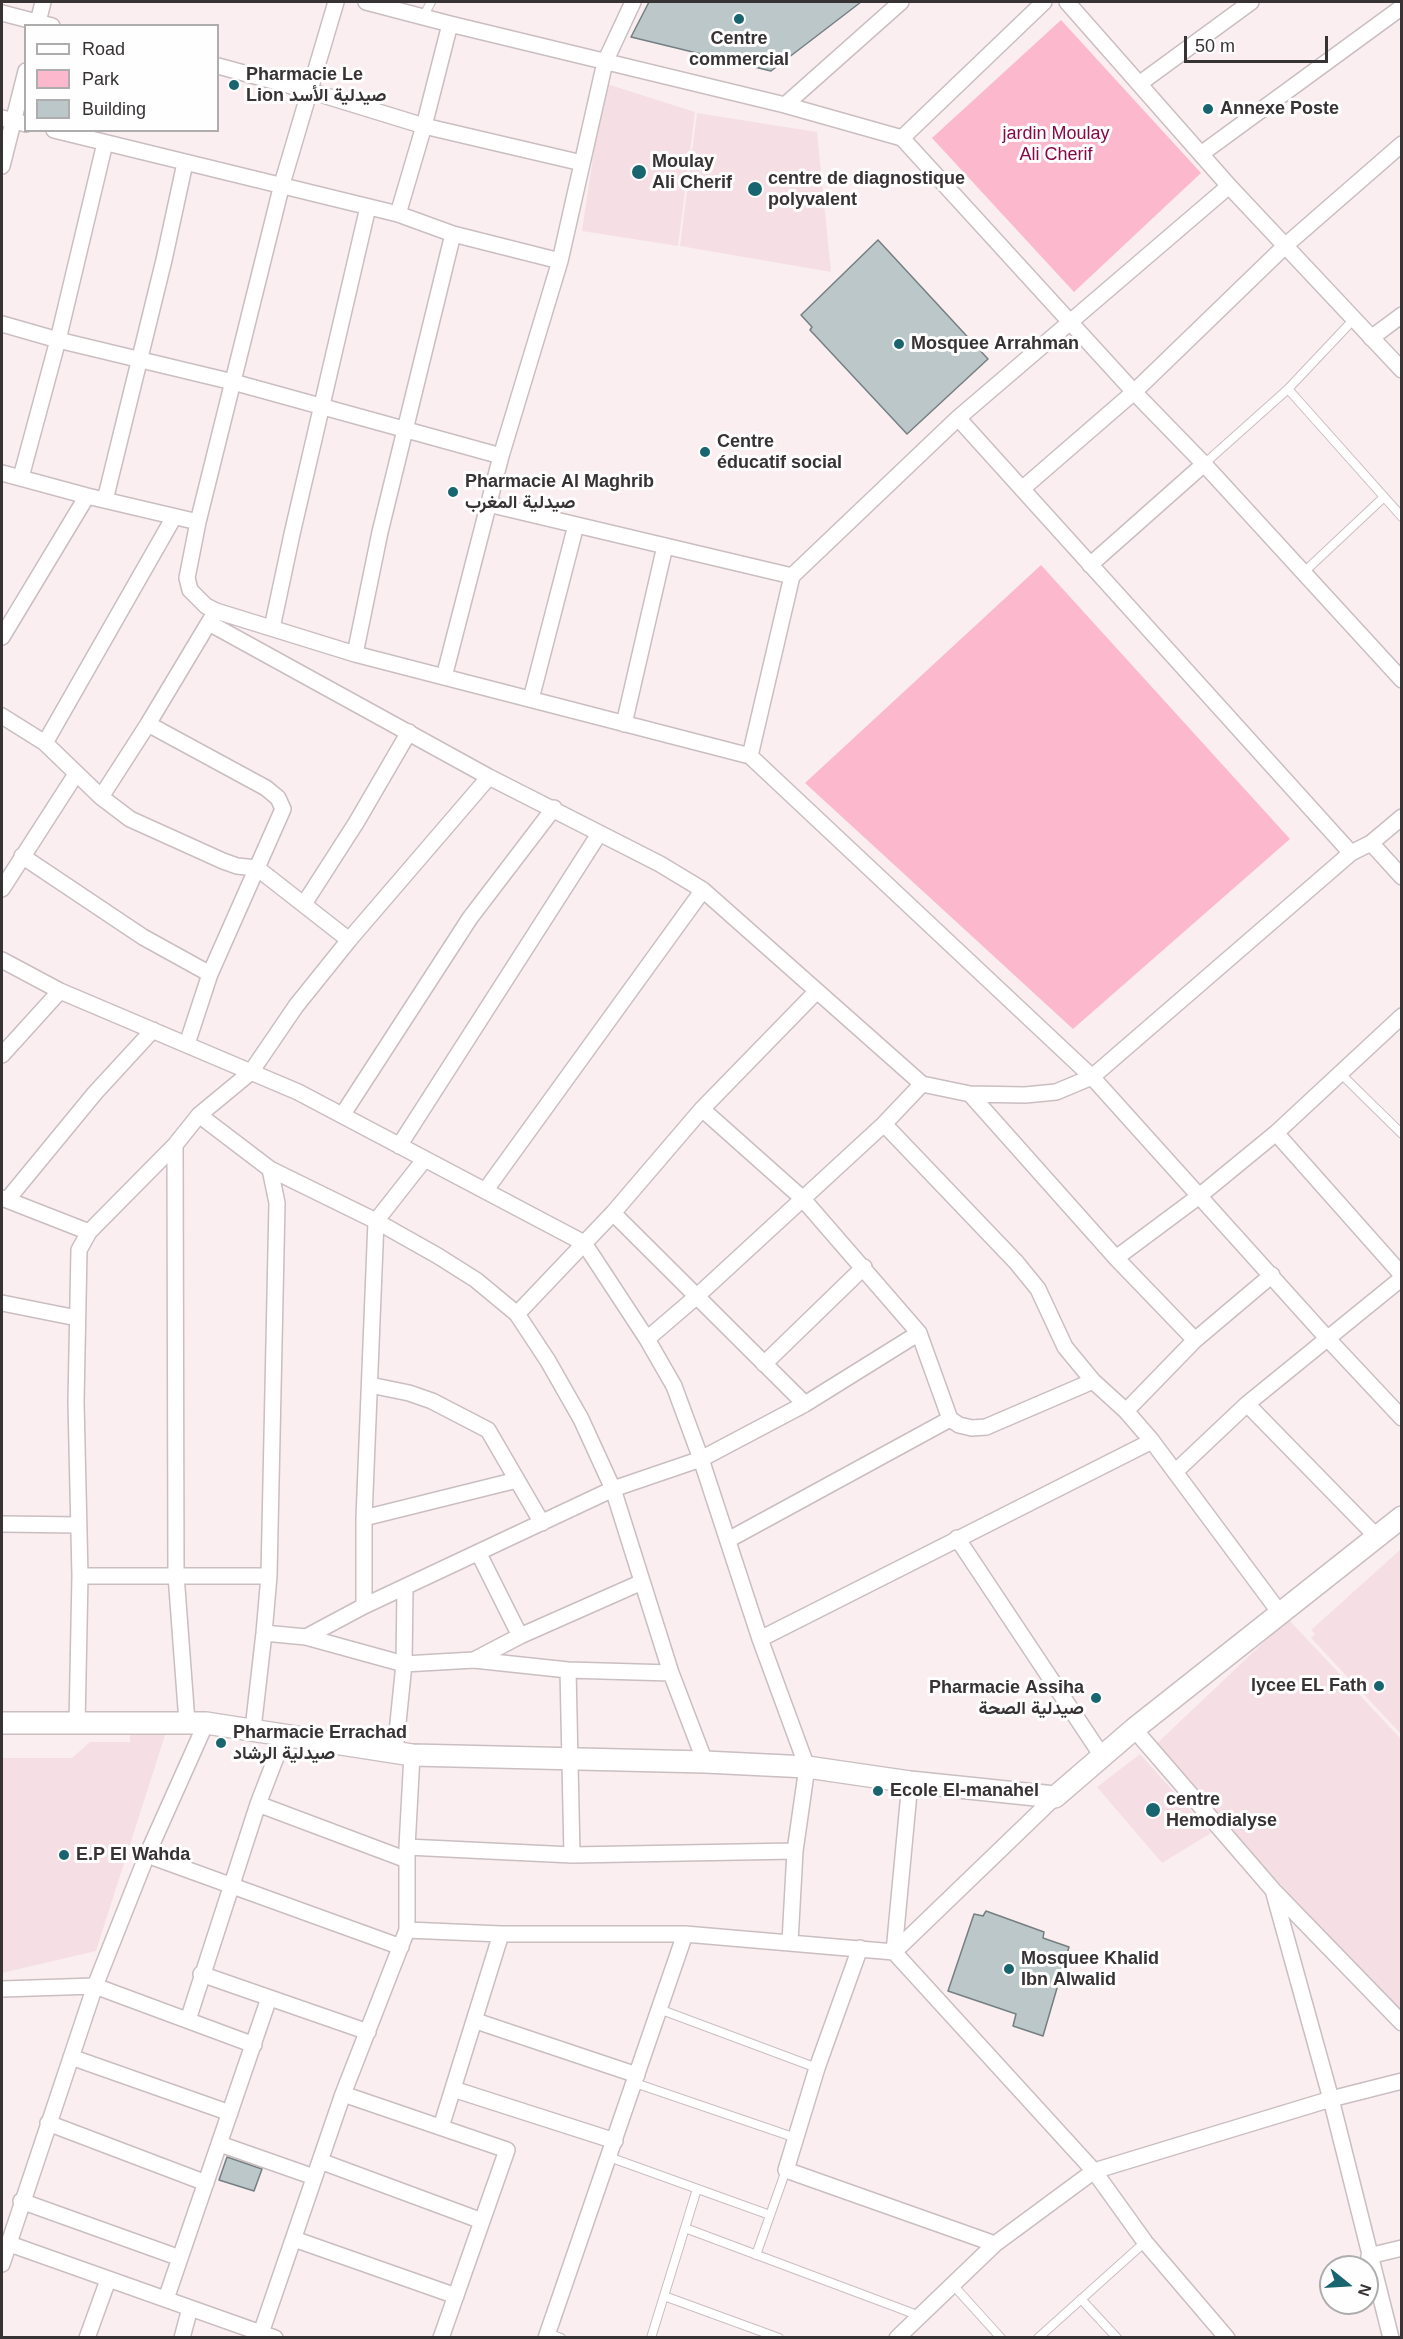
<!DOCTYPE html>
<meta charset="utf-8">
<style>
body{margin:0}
#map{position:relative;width:1403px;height:2339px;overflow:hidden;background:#faeef1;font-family:Helvetica,sans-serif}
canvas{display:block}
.frame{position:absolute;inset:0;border:3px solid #373233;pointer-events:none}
.legend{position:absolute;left:24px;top:24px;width:195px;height:108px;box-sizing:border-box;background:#fefefe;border:2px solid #aeacad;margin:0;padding:8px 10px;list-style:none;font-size:18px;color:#373233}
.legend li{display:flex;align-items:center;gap:12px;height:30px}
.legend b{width:30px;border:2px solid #aeacad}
.north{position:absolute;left:1319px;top:2255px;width:60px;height:60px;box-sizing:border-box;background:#fefefe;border:2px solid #aeacad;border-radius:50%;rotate:108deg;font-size:16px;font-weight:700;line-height:24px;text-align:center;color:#373233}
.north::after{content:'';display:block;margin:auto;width:21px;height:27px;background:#19656f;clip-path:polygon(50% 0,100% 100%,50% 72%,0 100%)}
.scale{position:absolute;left:1184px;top:36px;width:144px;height:27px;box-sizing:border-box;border:3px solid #373233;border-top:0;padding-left:8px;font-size:18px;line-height:21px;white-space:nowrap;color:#373233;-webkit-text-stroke:4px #fefefe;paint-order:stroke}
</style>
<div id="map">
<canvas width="1403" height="2339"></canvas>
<div class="frame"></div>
<ul class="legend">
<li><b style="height:8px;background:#fff"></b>Road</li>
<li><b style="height:16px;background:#fcb9cd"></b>Park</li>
<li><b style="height:16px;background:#bbc7c9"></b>Building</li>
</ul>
<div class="north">N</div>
<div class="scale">50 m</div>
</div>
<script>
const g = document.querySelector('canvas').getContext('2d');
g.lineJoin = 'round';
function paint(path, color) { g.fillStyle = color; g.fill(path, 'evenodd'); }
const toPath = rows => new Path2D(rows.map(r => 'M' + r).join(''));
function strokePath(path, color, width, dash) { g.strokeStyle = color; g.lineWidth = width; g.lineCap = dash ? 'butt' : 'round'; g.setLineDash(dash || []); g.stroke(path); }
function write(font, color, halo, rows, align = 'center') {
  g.font = font + ' Helvetica,Vazirmatn,sans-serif'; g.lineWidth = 6; g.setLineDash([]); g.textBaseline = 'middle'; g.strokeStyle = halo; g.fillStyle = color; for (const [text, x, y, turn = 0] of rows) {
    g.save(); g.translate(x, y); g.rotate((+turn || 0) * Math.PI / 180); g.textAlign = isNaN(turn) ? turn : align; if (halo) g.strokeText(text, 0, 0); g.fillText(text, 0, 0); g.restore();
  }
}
const built = toPath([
 [604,83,695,112,678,246,582,231],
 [697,113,817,132,831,272,680,246],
 [1401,1549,1401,1734,1311,1638,1315,1634,1311,1630],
 [1288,1619,1401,1739,1401,2013,1152,1748],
 [167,1729,96,1951,2,1973,2,1758,72,1758,90,1742,130,1742,130,1731],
 [1140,1754,1211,1833,1162,1863,1097,1787]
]);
const green = toPath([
 [1061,20,1201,173,1074,292,932,138],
 [1041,565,1290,839,1073,1029,805,783]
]);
const building = toPath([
 [649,2,861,2,771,71,631,37,649,2],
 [878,240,988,359,907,434,810,330,812,327,801,315,878,240],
 [986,1911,1044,1932,1043,1938,1069,1947,1043,2036,1013,2026,1016,2014,948,1991,974,1914,983,1916,986,1911],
 [227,2157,262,2169,254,2191,219,2180,227,2157]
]);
const lane = toPath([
 [423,17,431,2],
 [1288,389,1402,517],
 [1204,464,1288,389,1354,319],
 [1303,573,1384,497],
 [1340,1073,1402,1134],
 [659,2009,817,2068],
 [635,2083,796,2138],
 [609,2157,770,2215],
 [685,2228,920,2316],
 [756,2255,786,2170],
 [953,2285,1001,2338],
 [664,2296,779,2338],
 [1081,2299,1117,2338],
 [547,2333,561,2338],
 [651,2338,697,2189],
 [1038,2338,1145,2242]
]);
const street = toPath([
 [366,2,450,24,785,105,902,138,1134,392,1204,464,1402,680],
 [1067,2,1229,186,1402,370],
 [2,13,52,26],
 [37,26,43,2],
 [218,66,310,91,424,126,582,163],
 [1139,84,1251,2],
 [785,105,901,2],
 [2,118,26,124],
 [54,130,398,214,453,234,560,261],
 [902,138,1044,2],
 [1201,154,1402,7],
 [2,166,26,71],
 [398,214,424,126,450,24],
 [2,324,58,340,233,382,501,456],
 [1371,338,1402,315],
 [958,418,1351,853,1371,843,1402,817],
 [2,473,87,496,198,522,187,578,190,590,206,606,216,611,355,654,750,756,1092,1077,1327,1338,1402,1418],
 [21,477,58,340,105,143],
 [1022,489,1134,392,1286,245,1402,144],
 [105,500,164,260,185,163],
 [488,504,792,576],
 [198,522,282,184,336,2],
 [1090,565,1204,464],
 [209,623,489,777,660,864,703,890,922,1084,970,1094,1025,1095,1056,1092,1092,1077,1351,853],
 [272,628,292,534,368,207],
 [2,637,87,496],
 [355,654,380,532,453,234],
 [444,677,501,456,560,261,605,62,633,2],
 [531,699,576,525],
 [2,716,45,743,101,797,130,819,223,861,237,866,257,868,349,940],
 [148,724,266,788,278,798,283,809,210,974,187,1044],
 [624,724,665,546],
 [45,743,174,517],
 [750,756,792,576,958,418,1229,186],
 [101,797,148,724,214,614],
 [1371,843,1402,877],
 [22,856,143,937,210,974],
 [2,889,76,774],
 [304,904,356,823,409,732],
 [2,960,60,991,298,1092,584,1243,647,1339,674,1386,701,1459,805,1404,919,1333],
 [2,1055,60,991],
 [970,1094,1116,1258,1195,1340],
 [702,1109,802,1198,919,1333,950,1419,959,1425,972,1428,986,1427,1093,1381],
 [343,1114,470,918,554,808],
 [199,1115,270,1169,277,1203,269,1576,264,1633,253,1729],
 [884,1124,1016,1262,1038,1289,1065,1347,1093,1381,1126,1411,1152,1441,1280,1613],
 [1276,1133,1402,1275],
 [175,1145,176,1575,187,1722],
 [399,1146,599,834],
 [270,1169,376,1221,438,1256,476,1280,517,1314,548,1361,581,1419,613,1489,671,1673,705,1762],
 [485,1191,703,890],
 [2,1198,89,1232],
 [7,1200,95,1093,153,1030],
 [613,1213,805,1404],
 [1116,1258,1198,1197,1276,1133,1402,1016],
 [2,1303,77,1318],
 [517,1314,613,1213,702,1109,816,992],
 [647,1339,696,1297,884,1124,922,1084],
 [764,1364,864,1267],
 [370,1385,409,1393,432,1401,488,1430,542,1523],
 [1247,1404,1377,1537],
 [1126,1411,1195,1340,1272,1275],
 [1175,1472,1247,1404,1402,1278],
 [364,1518,517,1480],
 [2,1524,79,1525],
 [957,1538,1102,1756],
 [728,1540,950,1419],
 [479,1554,520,1636],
 [80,1576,269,1576],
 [364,1606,364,1518,376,1221,424,1160],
 [264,1633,306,1637,404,1664,474,1660,568,1670,671,1673],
 [306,1637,364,1606,613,1489,701,1459,760,1639,807,1767,795,1851,790,1942],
 [760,1639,1152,1441],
 [474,1660,520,1636,642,1582],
 [568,1670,572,1855],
 [77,1725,80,1576,76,1402,79,1250,89,1232,175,1145,199,1115,251,1072,296,1006,349,940,489,777],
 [1134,1729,1273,1890,1402,2023],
 [395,1752,404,1664,405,1589],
 [910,1782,894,1952,1094,2171,1145,2242,1227,2338],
 [258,1804,407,1860],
 [407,1847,572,1855,795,1851],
 [147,1855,401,1947],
 [1273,1890,1331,2099,1391,2338],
 [407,1930,407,1847,412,1755],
 [860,1948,817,2068,786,2170,995,2244],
 [201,1974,368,2032],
 [2,1989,95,1986,254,2045],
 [188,2020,258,1804,285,1734],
 [476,2021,637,2075],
 [71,2057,230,2113],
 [453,2089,615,2141],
 [343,2094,507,2150,441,2338],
 [48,2123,206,2183],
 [441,2127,501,1934],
 [220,2144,314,2177],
 [320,2161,482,2221],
 [21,2201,180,2258],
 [294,2239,456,2296],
 [7,2243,275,2338],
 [1369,2256,1402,2248],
 [2,2264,95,1986,147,1855,206,1723],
 [166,2299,269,1998],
 [261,2333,343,2094,407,1930,501,1934,685,1934,894,1952,1055,1797],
 [87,2338,108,2280],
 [182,2338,190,2308],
 [546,2338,685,1934],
 [897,2338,995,2244,1094,2171,1331,2099,1402,2081]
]);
const secondary = toPath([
 [2,1723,206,1723,412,1755,705,1762,807,1767,910,1782,1055,1797,1134,1729,1402,1517]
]);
const markers = [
 [739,19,6,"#19656f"],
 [234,85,6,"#19656f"],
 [1208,109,6,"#19656f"],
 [639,172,8,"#19656f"],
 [755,189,8,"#19656f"],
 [899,344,6,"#19656f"],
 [705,452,6,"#19656f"],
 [453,492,6,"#19656f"],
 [1379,1686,6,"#19656f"],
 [1096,1698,6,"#19656f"],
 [221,1743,6,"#19656f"],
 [878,1791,6,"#19656f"],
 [1153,1810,8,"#19656f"],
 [64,1855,6,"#19656f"],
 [1009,1969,6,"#19656f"]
];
const poiNames = [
 ["Centre",739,39,"center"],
 ["commercial",739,60,"center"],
 ["Pharmacie Le",246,75],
 ["Lion صيدلية الأسد",246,96],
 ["Annexe Poste",1220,109],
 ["Moulay",652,162],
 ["Ali Cherif",652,183],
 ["centre de diagnostique",768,179],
 ["polyvalent",768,200],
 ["Mosquee Arrahman",911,344],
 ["Centre",717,442],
 ["éducatif social",717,463],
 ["Pharmacie Al Maghrib",465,482],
 ["صيدلية المغرب",465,503],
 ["lycee EL Fath",1367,1686,"right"],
 ["Pharmacie Assiha",1084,1688,"right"],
 ["صيدلية الصحة",1084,1709,"right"],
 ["Pharmacie Errachad",233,1733],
 ["صيدلية الرشاد",233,1754],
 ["Ecole El-manahel",890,1791],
 ["centre",1166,1800],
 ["Hemodialyse",1166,1821],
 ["E.P El Wahda",76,1855],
 ["Mosquee Khalid",1021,1959],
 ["Ibn Alwalid",1021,1980]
];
const parkNames = [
 ["jardin Moulay",1056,134],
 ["Ali Cherif",1056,155]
];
paint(built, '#f5dfe5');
paint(green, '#fcb9cd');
paint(building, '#bbc7c9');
strokePath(building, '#747f81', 1.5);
strokePath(lane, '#cabec1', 10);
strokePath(street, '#cabec1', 18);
strokePath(secondary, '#cabec1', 24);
strokePath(lane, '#fff', 8);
strokePath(street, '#fff', 15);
strokePath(secondary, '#fff', 21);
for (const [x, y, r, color] of markers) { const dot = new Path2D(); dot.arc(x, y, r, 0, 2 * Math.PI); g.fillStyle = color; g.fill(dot); strokePath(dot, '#fefefe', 2); }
write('bold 18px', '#373233', '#fefefe', poiNames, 'left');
write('18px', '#870947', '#fefefe', parkNames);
</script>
